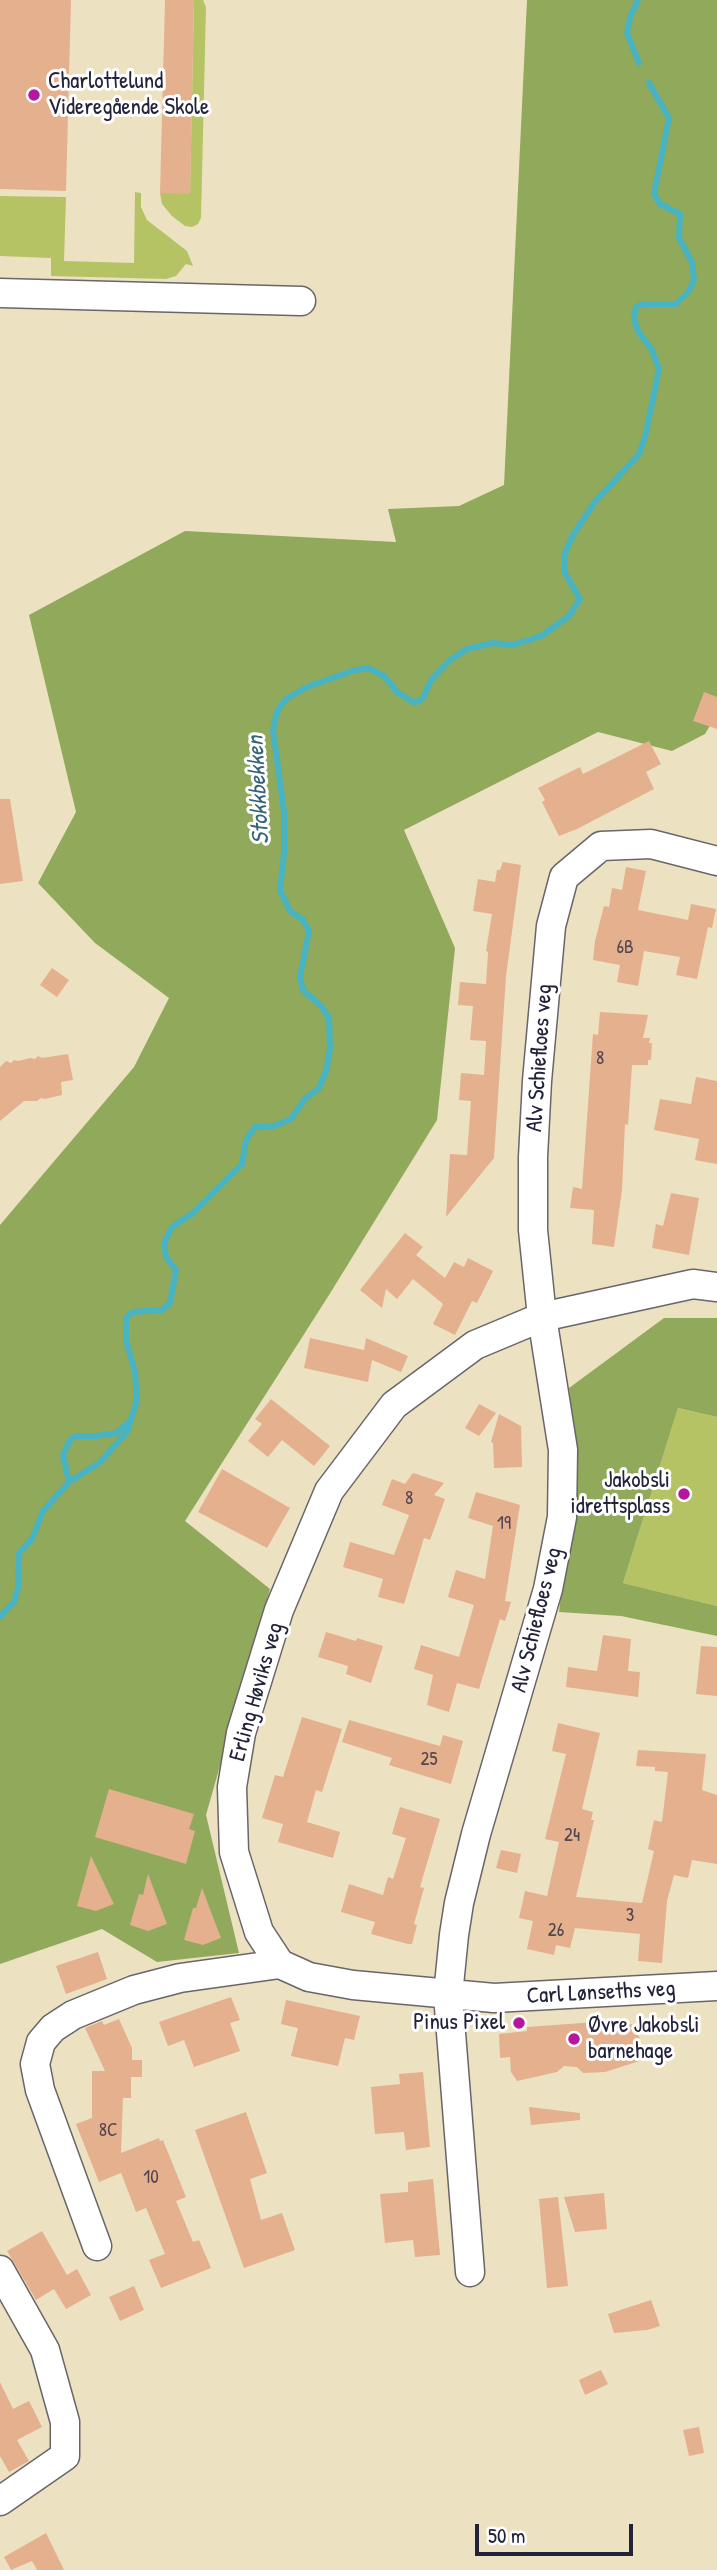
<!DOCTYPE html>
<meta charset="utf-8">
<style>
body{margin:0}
#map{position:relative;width:717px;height:2570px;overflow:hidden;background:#ece2c2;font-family:"Patrick Hand",sans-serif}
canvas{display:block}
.scale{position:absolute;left:475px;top:2524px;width:158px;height:32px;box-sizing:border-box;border:4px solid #22223b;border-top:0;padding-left:9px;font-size:21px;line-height:24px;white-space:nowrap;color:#22223b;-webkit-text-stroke:5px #fff;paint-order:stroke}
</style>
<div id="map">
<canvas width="717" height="2570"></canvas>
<div class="scale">50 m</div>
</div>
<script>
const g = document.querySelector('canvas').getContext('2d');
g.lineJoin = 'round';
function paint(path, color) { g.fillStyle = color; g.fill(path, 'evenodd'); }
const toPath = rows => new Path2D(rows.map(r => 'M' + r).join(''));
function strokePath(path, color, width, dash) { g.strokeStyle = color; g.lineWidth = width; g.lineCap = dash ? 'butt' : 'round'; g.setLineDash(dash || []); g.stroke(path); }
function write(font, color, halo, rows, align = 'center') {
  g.font = font + ' "Patrick Hand",sans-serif'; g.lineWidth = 6; g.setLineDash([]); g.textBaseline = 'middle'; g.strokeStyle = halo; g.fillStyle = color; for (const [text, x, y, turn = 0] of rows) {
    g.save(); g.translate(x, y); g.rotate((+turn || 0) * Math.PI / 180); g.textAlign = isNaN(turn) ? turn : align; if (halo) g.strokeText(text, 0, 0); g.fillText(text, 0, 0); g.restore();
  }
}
const green = toPath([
 [194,0,203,0,206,7,201,218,198,224,192,227,185,226,172,216,162,204,160,193,190,193],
 [135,192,141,193,141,207,147,220,187,251,193,266,186,264,176,276,166,279,51,276,51,258,0,256,0,196,66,197,64,261,134,263],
 [678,1408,717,1417,717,1606,623,1583]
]);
const forest = toPath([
 [527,0,717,0,717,714,705,734,672,751,598,732,404,830,455,948,437,1120,329,1295,185,1521,270,1589,206,1815,239,1953,157,1962,102,1929,0,1964,0,1225,134,1067,169,998,95,943,38,883,76,812,29,615,185,531,396,542,388,509,459,506,504,485],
 [664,1318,717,1318,717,1417,678,1408,623,1583,717,1606,717,1636,621,1616,559,1612,575,1473,569,1388]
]);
const stream = toPath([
 [638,0,630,17,627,33,639,63],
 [69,1482,63,1455,70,1440,76,1436,96,1436,117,1433,129,1422],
 [0,1617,14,1602,18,1588,19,1553,32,1539,43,1511,69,1482,99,1463,127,1432,137,1400,135,1372,126,1340,126,1318,132,1312,162,1310,170,1303,176,1270,166,1257,164,1243,172,1227,193,1213,242,1164,246,1140,255,1127,274,1126,291,1119,304,1100,319,1088,326,1071,330,1049,329,1018,321,1006,303,990,300,977,309,931,303,920,290,911,280,890,284,853,284,812,273,730,277,711,286,699,307,687,352,671,368,668,384,676,398,693,415,703,423,698,431,680,450,660,467,649,493,643,513,645,541,636,569,616,580,599,564,571,565,553,573,535,594,503,639,454,645,437,659,369,652,350,638,331,634,319,636,307,643,304,676,304,689,291,694,280,692,262,679,238,680,214,660,204,654,194,669,118,649,83]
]);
const building = toPath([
 [0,0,71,0,66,191,0,189],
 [165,0,194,0,190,194,160,193],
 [704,692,717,697,717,729,693,721],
 [649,741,661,764,646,772,654,789,577,829,559,836,542,802,545,800,538,788,580,767,583,774],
 [0,799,10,799,23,881,0,884],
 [503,862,521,865,520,872,506,976,494,1158,446,1217,450,1154,467,1155,471,1101,459,1100,461,1073,484,1075,486,1041,470,1040,473,1006,458,1005,460,982,486,984,488,952,486,951,492,914,473,911,478,879,495,882,497,870,500,870],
 [626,867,646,871,638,910,688,920,691,904,716,909,712,928,708,927,697,979,676,975,680,957,644,951,638,986,617,982,620,965,593,960,595,941,604,906,609,907,612,888,622,890],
 [52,968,69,980,57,997,40,985],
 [600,1012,648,1015,643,1038,650,1038,649,1043,652,1043,651,1060,648,1060,648,1065,632,1065,628,1125,625,1124,622,1190,614,1247,592,1244,594,1210,570,1208,573,1187,582,1189,593,1034,598,1035],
 [68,1054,73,1080,61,1082,62,1095,45,1099,41,1098,37,1101,24,1101,0,1121,0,1067,6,1061,11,1063,14,1060,18,1061,30,1058,35,1059,38,1056,42,1058],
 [696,1077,717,1081,717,1164,695,1160,699,1139,654,1130,660,1099,691,1104],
 [671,1193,699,1198,689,1255,652,1248,656,1224,663,1226],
 [405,1233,423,1247,416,1255,445,1278,454,1262,464,1267,468,1258,493,1271,477,1303,472,1301,455,1335,433,1324,443,1304,413,1279,397,1299,386,1289,382,1308,360,1290],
 [310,1338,364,1350,366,1338,408,1356,401,1372,372,1360,368,1382,304,1368],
 [271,1399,330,1446,314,1466,282,1440,268,1457,248,1441,262,1424,255,1419],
 [479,1404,496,1413,479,1436,465,1428],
 [499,1414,521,1426,522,1467,494,1468,493,1443,491,1442],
 [222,1469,290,1508,267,1548,198,1512],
 [413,1473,444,1483,434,1495,445,1499,430,1540,424,1538,404,1604,378,1597,383,1579,343,1567,350,1542,394,1555,409,1515,382,1505,392,1479,405,1484],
 [476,1492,520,1505,505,1601,511,1602,505,1621,500,1619,479,1689,457,1683,449,1712,427,1705,433,1675,414,1669,421,1645,459,1657,474,1605,448,1597,456,1570,485,1579,493,1526,468,1518],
 [326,1632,356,1641,357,1638,383,1646,371,1683,346,1674,348,1666,318,1657],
 [603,1635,631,1639,628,1671,640,1672,638,1697,566,1687,568,1667,597,1671],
 [701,1646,717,1647,717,1696,696,1694],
 [302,1717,342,1729,322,1792,316,1790,307,1822,340,1832,333,1858,278,1842,283,1824,262,1818,275,1775,283,1777],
 [349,1720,440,1746,443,1735,463,1741,451,1784,389,1765,392,1758,342,1742],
 [558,1723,600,1733,582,1809,593,1812,591,1820,594,1820,576,1897,642,1903,654,1851,648,1849,654,1820,662,1822,668,1772,655,1771,655,1767,636,1766,638,1750,706,1754,702,1790,717,1795,717,1864,692,1860,688,1878,674,1875,667,1901,662,1963,638,1961,640,1934,575,1928,570,1948,556,1945,554,1955,527,1949,533,1921,519,1918,525,1891,547,1896,559,1842,545,1839,566,1754,552,1751],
 [109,1789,194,1814,189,1829,195,1831,186,1864,95,1837],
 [400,1807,440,1819,420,1887,424,1888,414,1924,417,1925,412,1944,408,1944,371,1934,375,1922,341,1912,349,1884,383,1895,388,1877,393,1879,406,1838,392,1834],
 [501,1850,521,1854,517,1873,496,1868],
 [91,1856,114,1904,96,1911,77,1906],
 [148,1874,167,1924,148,1931,130,1925,139,1894,143,1895],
 [202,1888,221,1938,203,1945,184,1940,193,1908,196,1908],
 [98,1952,107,1979,66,1994,56,1966],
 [231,1997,240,2020,230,2023,240,2051,194,2067,184,2040,168,2046,159,2022],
 [286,2000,360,2016,354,2040,345,2038,338,2066,291,2056,298,2028,281,2024],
 [119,2019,132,2048,132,2060,142,2060,142,2077,131,2077,131,2098,123,2098,121,2153,159,2138,160,2141,163,2140,186,2197,176,2201,193,2242,199,2240,211,2268,161,2288,149,2260,165,2254,146,2208,136,2212,121,2173,99,2182,76,2124,92,2118,92,2071,105,2071,85,2028,102,2021,104,2025],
 [610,2021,610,2026,635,2024,646,2059,605,2072,583,2073,577,2067,564,2066,557,2072,517,2081,511,2072,510,2057,500,2058,499,2034,527,2031,527,2027],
 [423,2072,430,2147,406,2150,404,2132,375,2134,371,2087,400,2084,399,2074],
 [529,2107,580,2113,580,2120,531,2125],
 [246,2112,267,2173,250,2179,261,2220,282,2213,295,2250,244,2268,195,2130],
 [433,2179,440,2255,415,2257,413,2240,385,2243,380,2194,408,2192,408,2182],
 [604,2193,607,2229,575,2232,564,2197],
 [558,2197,568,2286,547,2288,539,2199],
 [42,2231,67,2275,77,2269,91,2295,66,2309,54,2289,36,2300,7,2251],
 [134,2286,144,2310,120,2321,109,2297],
 [651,2300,660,2326,647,2330,614,2333,608,2314],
 [601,2370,608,2384,585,2395,579,2380],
 [0,2382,13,2409,29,2401,42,2427,17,2440,29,2461,9,2472,0,2456],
 [699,2427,704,2453,689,2456,683,2430],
 [46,2533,64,2570,37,2570,32,2561,11,2570,4,2557]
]);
const minor = toPath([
 [0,293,301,301],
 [280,1964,259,1932,234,1852,232,1787,241,1733,279,1610,329,1491,394,1405,475,1345,542,1317,693,1284,717,1287],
 [280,1964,309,1977,353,1985,494,1998,717,1986],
 [97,2246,40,2090,35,2064,41,2042,53,2028,73,2015,134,1990,180,1978,280,1964],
 [0,2270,45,2350,65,2422,65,2456,0,2501],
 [470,2272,448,1995,454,1935,459,1903,476,1834,548,1589,562,1517,563,1450,542,1317,533,1230,533,1157,537,1081,551,926,564,877,601,846,651,844,717,861]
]);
const markers = [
 [34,95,7,"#b5179e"],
 [684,1494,7,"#b5179e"],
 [519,2023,7,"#b5179e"],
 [574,2039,7,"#b5179e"]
];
const numberNames = [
 ["6B",625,948],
 ["8",600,1059],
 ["8",409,1499],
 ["19",504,1524],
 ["25",429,1760],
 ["24",572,1836],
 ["3",630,1916],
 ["26",556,1931],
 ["8C",108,2131],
 ["10",151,2178]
];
const poiNames = [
 ["Charlottelund",48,82],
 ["Videregående Skole",48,108],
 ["Jakobsli",670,1481,"right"],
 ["idrettsplass",670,1507,"right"],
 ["Pinus Pixel",505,2023,"right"],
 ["Øvre Jakobsli",588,2026],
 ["barnehage",588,2052]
];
const streetNames = [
 ["Alv Schiefloes veg",540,1058,-86],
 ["Alv Schiefloes veg",537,1620,-76],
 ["Erling Høviks veg",257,1692,-74],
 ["Carl Lønseths veg",601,1993,-3]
];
const waterNames = [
 ["Stokkbekken",259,790,-93]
];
paint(green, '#b5c365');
paint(forest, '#90a95a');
strokePath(stream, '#47b3c3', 6);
paint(building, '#e4b08e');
strokePath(minor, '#69656a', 31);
strokePath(minor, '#fff', 28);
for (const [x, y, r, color] of markers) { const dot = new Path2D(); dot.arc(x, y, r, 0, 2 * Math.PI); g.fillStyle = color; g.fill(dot); strokePath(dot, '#fff', 2.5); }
write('19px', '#524650', null, numberNames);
write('23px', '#22223b', '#fff', poiNames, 'left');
write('23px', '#22223b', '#fff', streetNames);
write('italic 24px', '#336378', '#fff', waterNames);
</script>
